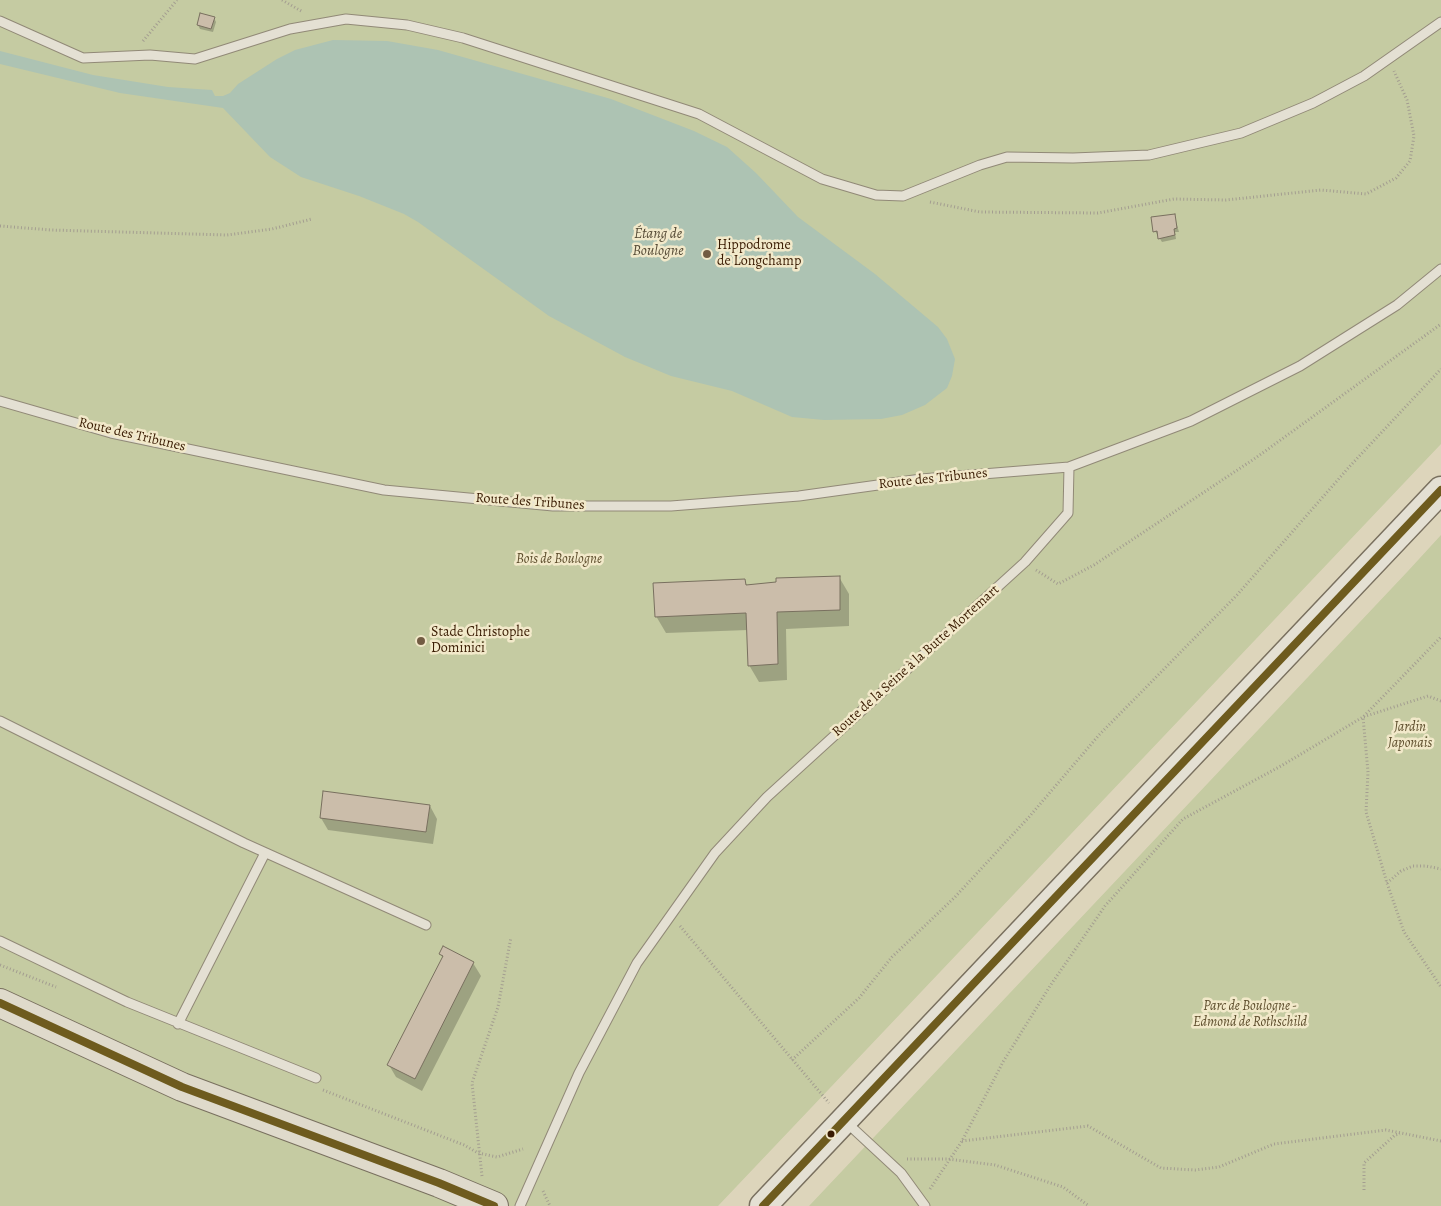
<!DOCTYPE html>
<meta charset="utf-8">
<style>
body{margin:0}
canvas{display:block;background:#ddd5bb}
</style>
<canvas width="1441" height="1206"></canvas>
<script>
const g = document.querySelector('canvas').getContext('2d');
g.lineJoin = 'round';
function paint(path, color) { g.fillStyle = color; g.fill(path, 'evenodd'); }
const toPath = rows => new Path2D(rows.map(r => 'M' + r).join(''));
function strokePath(path, color, width, dash) { g.strokeStyle = color; g.lineWidth = width; g.lineCap = dash ? 'butt' : 'round'; g.setLineDash(dash || []); g.stroke(path); }
function write(font, color, halo, rows, align = 'center') {
  g.font = font + ' Alegreya,serif'; g.lineWidth = 5; g.setLineDash([]); g.textBaseline = 'middle'; g.strokeStyle = halo; g.fillStyle = color; for (const [text, x, y, turn = 0] of rows) {
    g.save(); g.translate(x, y); g.rotate((+turn || 0) * Math.PI / 180); g.textAlign = isNaN(turn) ? turn : align; if (halo) g.strokeText(text, 0, 0); g.fillText(text, 0, 0); g.restore();
  }
}
const green = toPath([
 [0,0,1441,0,1441,444,718,1206,0,1206],
 [1441,535,1441,1206,809,1206,1408,571]
]);
const water = toPath([
 [333,40,387,41,438,50,611,99,694,131,727,147,756,173,798,217,875,274,938,327,947,339,955,359,952,376,947,388,925,405,902,415,881,419,824,420,792,417,732,391,671,376,625,357,549,316,418,222,404,214,359,196,301,177,270,157,223,108,120,93,0,64,0,51,93,75,168,87,212,90,215,96,223,96,230,93,238,84,277,59,295,50]
]);
const shadow = toPath([
 [201,15,214,18,216,22,213,32,200,29,198,25],
 [1174,215,1179,232,1175,232,1176,239,1162,242,1155,231],
 [839,577,849,594,849,626,786,629,787,680,759,682,749,665,748,630,666,633,656,616,745,581,747,586],
 [430,806,437,819,433,844,328,830,321,818],
 [440,954,473,963,481,976,422,1091,396,1077,389,1065,443,958]
]);
const building = toPath([
 [200,13,215,17,211,29,197,25,200,13],
 [1175,214,1177,228,1174,229,1175,235,1158,239,1157,231,1153,232,1151,217,1175,214],
 [840,576,840,610,777,612,778,664,748,666,746,613,655,617,653,583,745,579,746,585,776,582,776,578,840,576],
 [323,791,430,805,426,832,320,818,323,791],
 [443,946,474,962,415,1079,387,1065,443,956,439,954,443,946]
]);
const path = toPath([
 [282,0,303,12],
 [143,41,177,0],
 [930,202,980,212,1098,213,1174,199,1226,200,1321,190,1366,194,1396,178,1410,161,1414,136,1407,100,1394,71],
 [0,226,51,230,227,235,272,229,312,219],
 [1036,570,1058,584,1094,565,1257,457,1441,324],
 [1441,701,1428,696,1363,717,1368,772,1366,812,1387,883,1404,932,1441,987],
 [1387,883,1401,871,1413,866,1426,866,1441,869],
 [680,926,829,1103],
 [0,965,56,987],
 [792,1060,859,998,892,957,955,897,1029,817,1099,735,1237,595,1350,466,1441,369],
 [323,1090,464,1145,478,1153,497,1157,523,1149],
 [962,1141,1088,1126,1161,1168,1195,1170,1219,1167,1274,1144,1386,1130,1441,1141],
 [907,1159,948,1159,995,1165,1063,1187,1089,1206],
 [482,1176,472,1083,498,1007,511,937],
 [930,1189,962,1141,1003,1062,1050,986,1105,906,1183,819,1281,766,1363,717,1441,637],
 [1364,1190,1364,1163,1395,1135,1400,1134],
 [543,1191,550,1206]
]);
const lane = toPath([
 [0,21,83,58,150,55,195,59,290,29,346,19,407,25,463,38,699,114,822,179,876,195,903,196,980,165,1007,157,1073,158,1149,155,1241,133,1313,103,1364,76,1441,22],
 [0,401,111,433,384,490,553,506,671,506,799,496,921,479,1069,467,1191,421,1300,366,1397,305,1441,269],
 [0,721,244,843,426,925],
 [0,941,127,1002,316,1078],
 [178,1024,265,853],
 [846,1122,901,1173,925,1206],
 [520,1206,579,1073,637,963,715,853,767,797,1025,562,1068,513,1069,467]
]);
const secondary = toPath([
 [763,1206,1441,490]
]);
const primary = toPath([
 [0,1003,182,1087,439,1183,494,1206]
]);
const bus1 = toPath([
 [0,1003,182,1087,439,1183,494,1206],
 [763,1206,1441,490]
]);
const markers = [
 [707,254,5,"#725c43"],
 [421,641,5,"#725c43"],
 [831,1134,4.5,"#391b02"]
];
const poiNames = [
 ["Hippodrome",717,246],
 ["de Longchamp",717,262],
 ["Stade Christophe",431,633],
 ["Dominici",431,649]
];
const streetNames = [
 ["Route des Tribunes",132,435,13],
 ["Route des Tribunes",933,479,-6],
 ["Route des Tribunes",530,502,4],
 ["Route de la Seine à la Butte Mortemart",916,661,-42]
];
const parkNames = [
 ["Bois de Boulogne",559,560],
 ["Jardin",1410,728],
 ["Japonais",1410,744],
 ["Parc de Boulogne -",1250,1007],
 ["Edmond de Rothschild",1250,1023]
];
const waterNames = [
 ["Étang de",658,234],
 ["Boulogne",658,251]
];
paint(green, '#c5cba2');
paint(water, '#adc3b3');
paint(shadow, '#0003');
paint(building, '#cbbdaa');
strokePath(building, '#79705f', 1);
strokePath(lane, '#918977', 11);
strokePath(secondary, '#79705f', 29);
strokePath(primary, '#79705f', 30);
strokePath(path, '#a39d90', 3, [1, 2.5]);
strokePath(lane, '#e4e0d3', 9);
strokePath(secondary, '#e4e0d3', 26);
strokePath(primary, '#dfdacb', 28);
strokePath(bus1, '#6e5b1e', 8);
for (const [x, y, r, color] of markers) { const dot = new Path2D(); dot.arc(x, y, r, 0, 2 * Math.PI); g.fillStyle = color; g.fill(dot); strokePath(dot, '#f2e9ca', 2); }
write('14px', '#391b02', '#f2e9ca', poiNames, 'left');
write('14px', '#391b02', '#f2e9ca', streetNames);
write('italic 14px', '#5d4d2c', '#f2e9ca', parkNames);
write('italic 15px', '#564b36', '#f2e9ca', waterNames);
</script>
